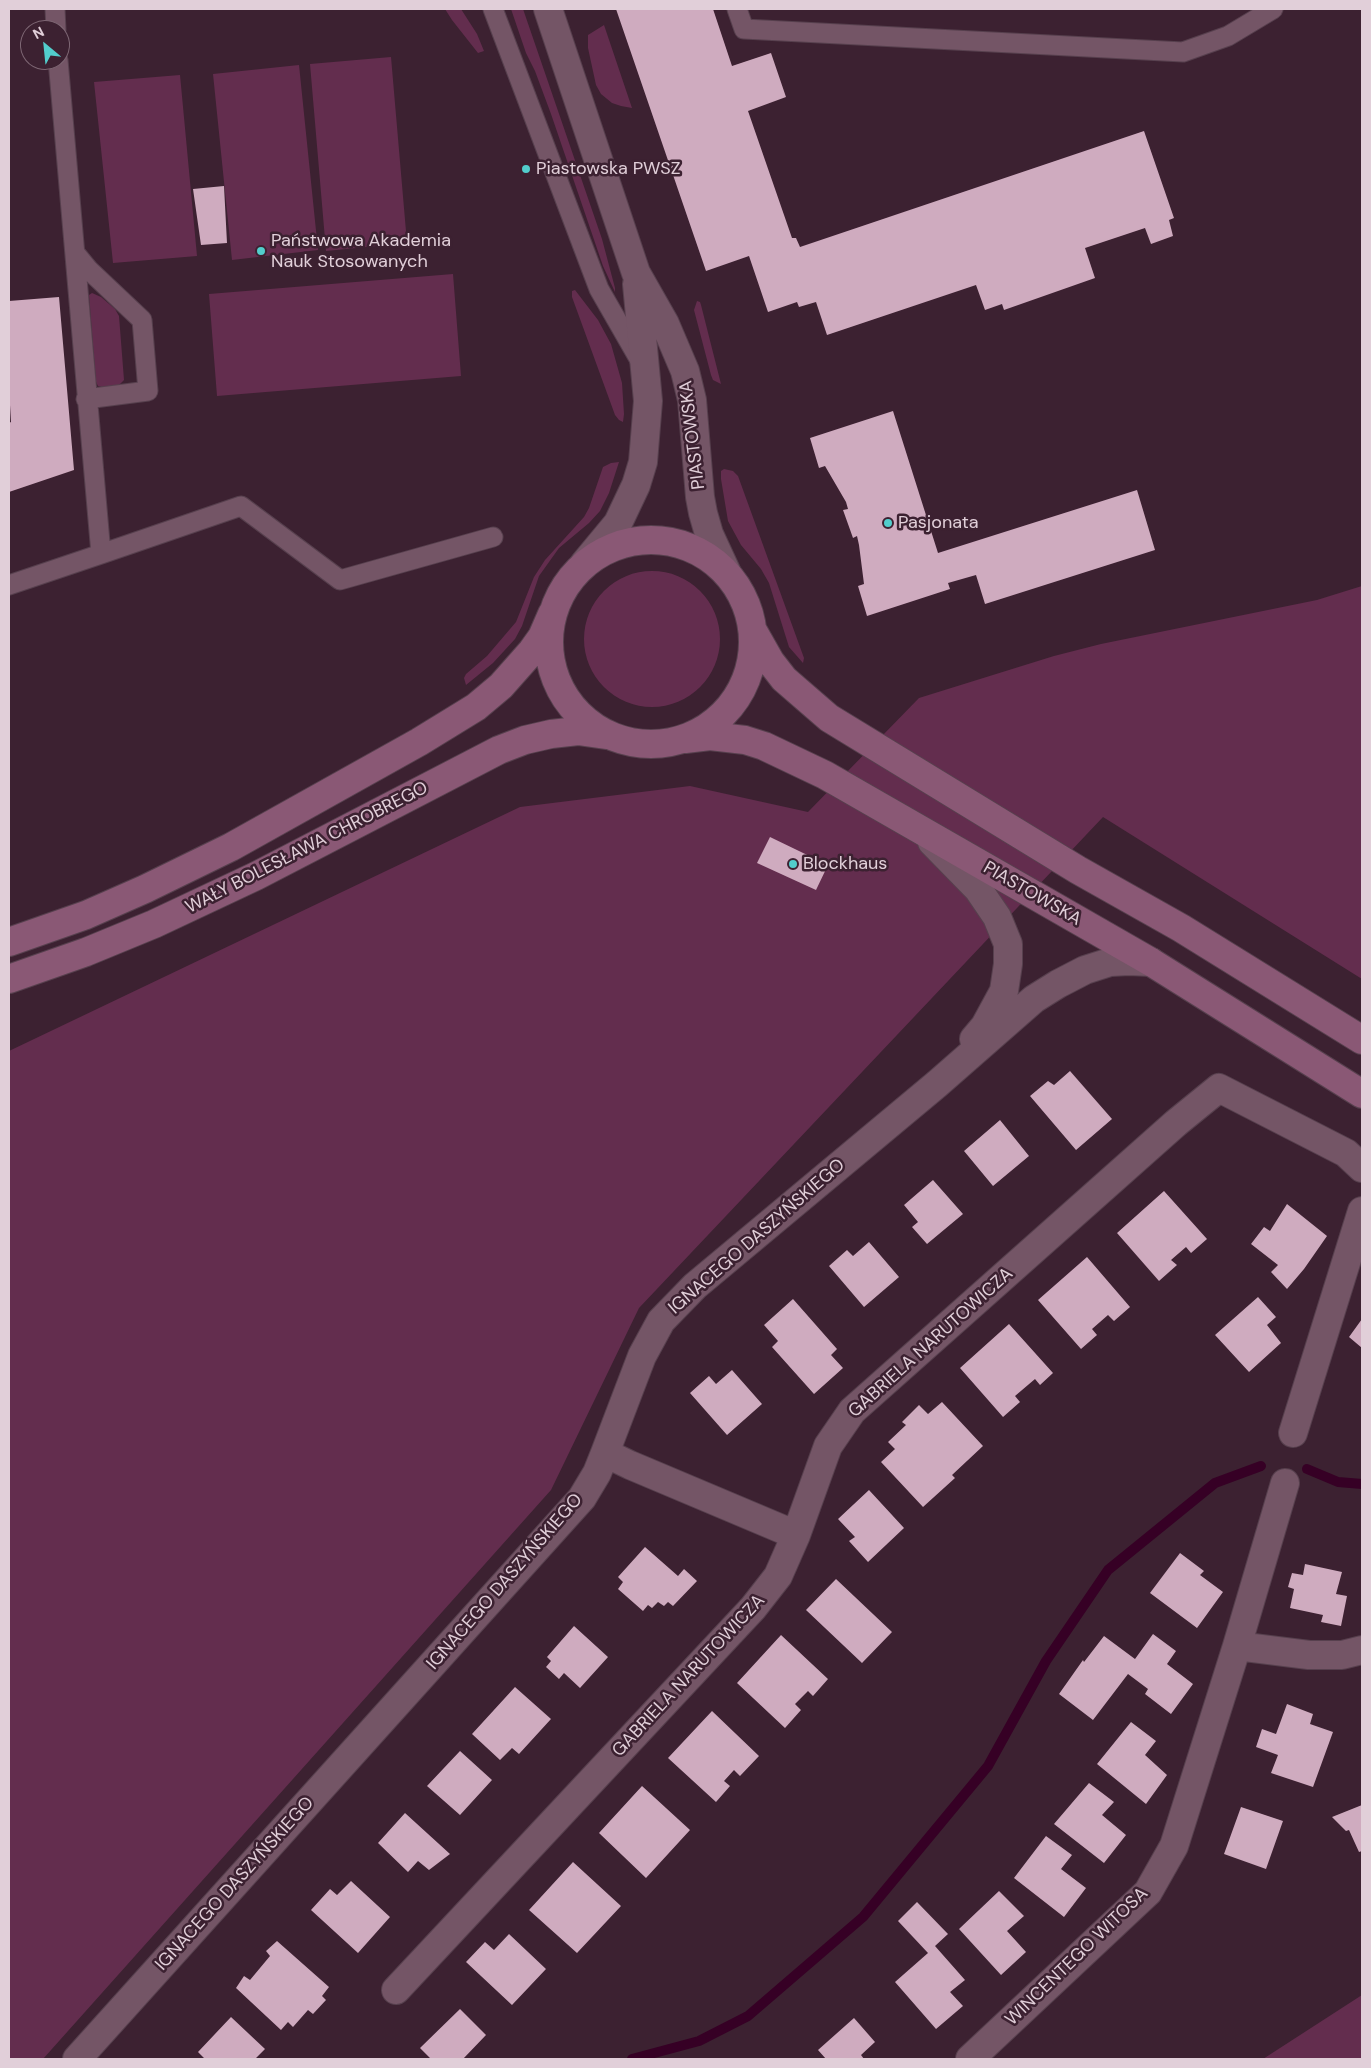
<!DOCTYPE html>
<meta charset="utf-8">
<style>
body{margin:0}
#map{position:relative;width:1371px;height:2068px;overflow:hidden;background:#3c2131;font-family:"DM Sans",sans-serif}
canvas{display:block}
.frame{position:absolute;inset:0;border:10px solid #e1cfd9;pointer-events:none}
.north{position:absolute;left:20px;top:20px;width:50px;height:50px;box-sizing:border-box;background:#3c2131;border:1px solid #7e6774;border-radius:50%;rotate:332deg;font-size:14px;font-weight:700;line-height:20px;text-align:center;color:#e1cfd9}
.north::after{content:'';display:block;margin:auto;width:18px;height:22px;background:#52cdcc;clip-path:polygon(50% 0,100% 100%,50% 72%,0 100%)}
</style>
<div id="map">
<canvas width="1371" height="2068"></canvas>
<div class="frame"></div>
<div class="north">N</div>
</div>
<script>
const g = document.querySelector('canvas').getContext('2d');
g.lineJoin = 'round';
function paint(path, color) { g.fillStyle = color; g.fill(path, 'evenodd'); }
const toPath = rows => new Path2D(rows.map(r => 'M' + r).join(''));
function strokePath(path, color, width, dash) { g.strokeStyle = color; g.lineWidth = width; g.lineCap = dash ? 'butt' : 'round'; g.setLineDash(dash || []); g.stroke(path); }
function write(font, color, halo, rows, align = 'center') {
  g.font = font + ' "DM Sans",sans-serif'; g.lineWidth = 5; g.setLineDash([]); g.textBaseline = 'middle'; g.strokeStyle = halo; g.fillStyle = color; for (const [text, x, y, turn = 0] of rows) {
    g.save(); g.translate(x, y); g.rotate((+turn || 0) * Math.PI / 180); g.textAlign = isNaN(turn) ? turn : align; if (halo) g.strokeText(text, 0, 0); g.fillText(text, 0, 0); g.restore();
  }
}
const green = toPath([
 [445,9,461,9,477,34,484,51,478,53,452,20],
 [511,9,523,9,602,239,615,288,615,292,603,266,551,114,535,71,526,53],
 [604,25,632,108,621,106,612,103,601,94,596,85,588,48,588,35],
 [391,57,407,243,326,251,310,64],
 [299,65,318,250,232,260,213,74],
 [180,75,197,256,113,263,94,82],
 [453,274,461,376,217,396,209,294],
 [575,290,598,320,611,344,622,383,624,414,623,422,619,420,615,415,572,297,572,291],
 [92,293,101,297,115,309,119,316,124,380,118,386,102,387,98,386,96,382,89,295],
 [697,301,700,302,701,305,721,384,713,380,711,375,694,310],
 [619,462,609,493,600,511,589,523,559,548,539,576,522,626,515,639,493,663,466,685,464,678,466,674,487,656,516,622,534,577,545,560,584,517,589,508,603,467,611,463],
 [724,469,733,471,738,476,804,658,803,663,789,647,769,583,761,569,741,545,728,521,721,479,721,471],
 '584 639a68 68 0 1 1 136 0a68 68 0 1 1-136 0Z',
 [1362,586,1362,979,1103,817,639,1308,551,1490,43,2059,9,2059,9,1051,520,807,690,786,808,812,919,698,1054,656,1101,644,1317,600],
 [1362,1995,1362,2059,1263,2059]
]);
const stream = toPath([
 [1307,1469,1338,1482,1362,1484],
 [632,2059,699,2041,748,2016,863,1917,988,1766,1046,1661,1108,1570,1215,1483,1261,1466]
]);
const building = toPath([
 [616,9,713,9,732,66,771,53,786,97,748,111,792,238,796,238,800,247,1144,131,1174,218,1169,220,1173,236,1151,244,1145,228,1085,248,1095,278,1004,310,1002,304,985,310,976,285,827,335,816,302,799,307,797,302,768,312,749,256,706,271],
 [224,186,227,243,201,245,193,189],
 [59,297,74,470,9,492,9,423,11,422,9,388,9,301],
 [893,411,938,553,1137,490,1155,550,985,604,976,575,948,583,950,589,867,616,858,586,864,584,859,545,857,536,853,538,843,510,848,509,846,502,825,466,819,468,810,438],
 [770,837,828,865,816,890,757,863],
 [1070,1071,1112,1119,1076,1150,1030,1096,1048,1081,1054,1085],
 [1000,1120,1029,1156,993,1186,964,1151],
 [933,1180,963,1214,927,1244,912,1227,918,1222,904,1205],
 [1164,1191,1207,1239,1191,1253,1186,1247,1171,1260,1177,1265,1159,1281,1117,1233],
 [1287,1204,1327,1236,1304,1269,1287,1289,1271,1272,1278,1265,1251,1244,1264,1227,1270,1231],
 [869,1242,899,1277,864,1307,829,1266,847,1250,853,1256],
 [1087,1257,1130,1307,1114,1321,1108,1315,1092,1329,1097,1335,1081,1349,1038,1300],
 [1258,1297,1276,1317,1267,1325,1281,1343,1249,1372,1215,1335],
 [793,1299,837,1349,831,1355,843,1368,814,1394,772,1347,778,1341,764,1325],
 [1362,1319,1362,1348,1349,1337],
 [1009,1324,1053,1373,1040,1385,1035,1379,1015,1396,1020,1402,1003,1417,960,1368],
 [732,1370,762,1404,727,1435,690,1393,709,1376,716,1384],
 [942,1402,983,1446,952,1475,955,1478,923,1507,881,1462,895,1449,888,1442,906,1425,902,1422,919,1405,928,1414],
 [869,1490,904,1528,868,1562,849,1541,855,1537,838,1519],
 [645,1547,678,1576,684,1569,697,1581,673,1606,668,1602,664,1606,658,1602,652,1608,648,1605,643,1611,618,1589,623,1582,618,1577],
 [1180,1553,1204,1571,1200,1575,1223,1592,1197,1628,1150,1593],
 [1305,1564,1342,1572,1336,1594,1347,1596,1341,1626,1321,1622,1323,1615,1290,1608,1294,1589,1288,1587,1292,1573,1303,1575],
 [836,1579,892,1632,862,1663,806,1610],
 [574,1626,608,1657,580,1688,564,1673,559,1679,546,1667,551,1661,547,1657],
 [1153,1634,1176,1651,1167,1664,1193,1684,1171,1714,1145,1694,1148,1689,1128,1674,1093,1720,1059,1694,1083,1660,1084,1662,1104,1636,1135,1659],
 [781,1635,828,1679,813,1696,808,1691,795,1704,801,1710,785,1728,737,1683],
 [515,1687,551,1719,519,1754,512,1748,500,1760,472,1734],
 [1287,1704,1313,1714,1310,1724,1333,1732,1313,1787,1271,1773,1278,1755,1256,1747,1262,1729,1276,1734],
 [712,1711,759,1756,740,1776,734,1770,724,1781,730,1786,716,1802,668,1758],
 [1131,1722,1156,1741,1145,1755,1167,1775,1146,1804,1097,1764],
 [460,1751,492,1780,460,1815,427,1786],
 [1089,1783,1114,1802,1102,1815,1126,1835,1104,1863,1054,1824],
 [642,1786,690,1830,646,1878,599,1833],
 [1362,1805,1362,1851,1359,1852,1349,1830,1346,1831,1332,1817],
 [1241,1807,1283,1821,1266,1869,1224,1854],
 [405,1813,450,1854,429,1870,418,1861,408,1872,378,1843],
 [1046,1836,1072,1855,1061,1869,1086,1888,1064,1917,1014,1878],
 [573,1862,621,1906,577,1953,529,1910],
 [351,1881,390,1917,358,1953,311,1910,330,1889,337,1895],
 [999,1891,1024,1916,1007,1931,1026,1952,1001,1975,959,1929],
 [917,1902,948,1934,935,1946,965,1980,950,1992,963,2006,936,2029,895,1982,928,1953,898,1921],
 [509,1934,546,1969,512,2005,466,1962,485,1942,494,1950],
 [277,1941,329,1987,322,1996,326,2000,313,2014,308,2010,293,2027,288,2022,281,2030,236,1988,244,1976,250,1980,270,1956,266,1951],
 [460,2009,486,2035,463,2059,431,2059,420,2048],
 [231,2017,265,2049,255,2059,205,2059,198,2052],
 [854,2018,875,2042,861,2055,864,2059,826,2059,818,2050]
]);
const service = toPath([
 [55,9,56,30],
 [493,9,599,289,642,364],
 [737,9,744,29,1183,52,1228,36,1273,9],
 [75,253,89,270,142,320,148,391,86,399],
 [101,554,241,506,340,580,493,537],
 [9,585,101,554,58,60]
]);
const minor = toPath([
 [548,9,636,273,665,324,685,371,692,400,700,497,703,513,709,534,727,573],
 [584,564,618,523,636,485,643,462,648,401,637,284],
 [932,842,978,889,997,917,1008,944,1008,964,1004,991,985,1026,974,1039],
 [1293,1433,1362,1211],
 [605,1453,630,1465,796,1535],
 [1237,1646,1309,1655,1342,1655,1362,1650],
 [396,1990,753,1608,778,1576,796,1535,828,1446,852,1411,1176,1123,1219,1088,1346,1153,1362,1168],
 [77,2059,582,1498,597,1473,605,1453,642,1356,661,1321,695,1286,937,1084,1034,999,1058,984,1085,970,1110,962,1129,961,1151,962],
 [970,2059,1148,1892,1174,1846,1237,1646,1285,1483]
]);
const secondary = toPath([
 '549 642a102 102 0 1 1 204 0a102 102 0 1 1-204 0Z',
 [753,631,770,661,784,679,829,718,1078,870,1181,928,1362,1040],
 [685,739,710,736,745,740,764,746,825,775,1151,962,1362,1094],
 [9,942,86,915,145,889,231,847,419,742,476,707,501,686,532,651,542,637,552,614],
 [9,979,86,952,154,924,256,876,499,750,525,740,551,734,578,731,606,735]
]);
const markers = [
 [526,169,5,"#52cdcc"],
 [261,251,5,"#52cdcc"],
 [888,523,5,"#52cdcc"],
 [793,864,5,"#52cdcc"]
];
const poiNames = [
 ["Piastowska PWSZ",536,169],
 ["Państwowa Akademia",271,241],
 ["Nauk Stosowanych",271,262],
 ["Pasjonata",898,523],
 ["Blockhaus",803,864]
];
const streetNames = [
 ["PIASTOWSKA",693,435,-97],
 ["WAŁY BOLESŁAWA CHROBREGO",307,848,-27],
 ["PIASTOWSKA",1032,894,30],
 ["IGNACEGO DASZYŃSKIEGO",757,1237,-41],
 ["GABRIELA NARUTOWICZA",931,1343,-42],
 ["IGNACEGO DASZYŃSKIEGO",505,1582,-49],
 ["GABRIELA NARUTOWICZA",689,1676,-47],
 ["IGNACEGO DASZYŃSKIEGO",235,1884,-48],
 ["WINCENTEGO WITOSA",1077,1957,-44]
];
paint(green, '#632d4e');
strokePath(stream, '#360025', 10);
paint(building, '#cfabbf');
strokePath(service, '#57404e', 21);
strokePath(minor, '#57404e', 30);
strokePath(secondary, '#57404e', 30);
strokePath(service, '#745566', 19);
strokePath(minor, '#745566', 28);
strokePath(secondary, '#8a5875', 28);
for (const [x, y, r, color] of markers) { const dot = new Path2D(); dot.arc(x, y, r, 0, 2 * Math.PI); g.fillStyle = color; g.fill(dot); strokePath(dot, '#3c2131', 2); }
write('18px', '#e1cfd9', '#3c2131', poiNames, 'left');
write('18px', '#e1cfd9', '#3c2131', streetNames);
</script>
